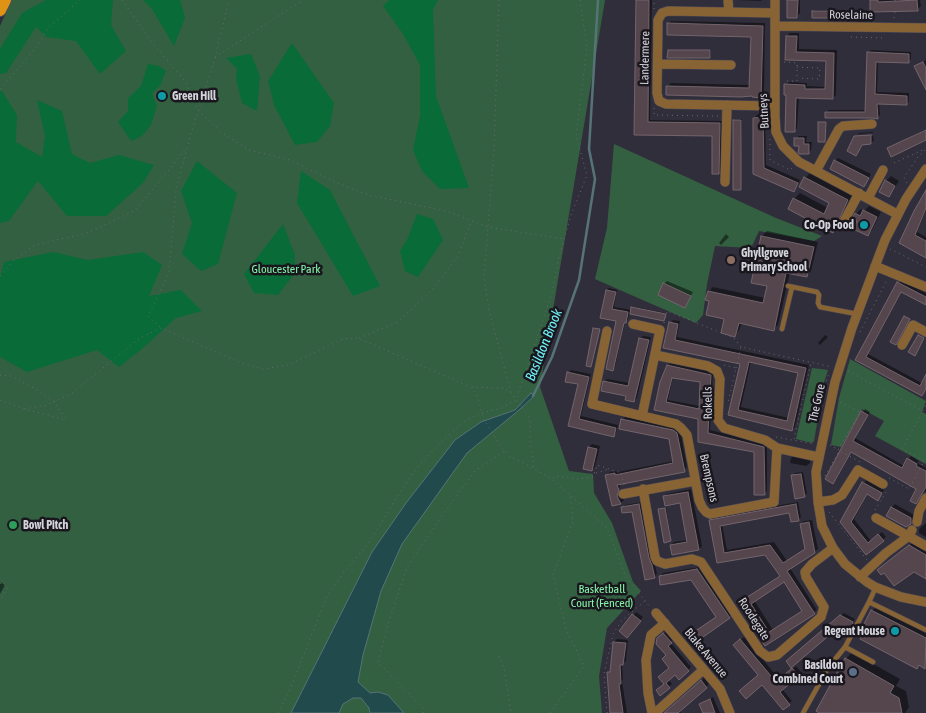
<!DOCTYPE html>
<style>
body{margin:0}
canvas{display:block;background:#312e3b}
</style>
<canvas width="926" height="713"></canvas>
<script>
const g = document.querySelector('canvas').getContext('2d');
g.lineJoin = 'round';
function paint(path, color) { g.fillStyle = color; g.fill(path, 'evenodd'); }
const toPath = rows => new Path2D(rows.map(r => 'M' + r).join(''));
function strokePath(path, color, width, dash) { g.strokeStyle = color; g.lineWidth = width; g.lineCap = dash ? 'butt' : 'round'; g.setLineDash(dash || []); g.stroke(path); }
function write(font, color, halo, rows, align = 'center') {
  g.font = font + ' "Asap Condensed",sans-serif'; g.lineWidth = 5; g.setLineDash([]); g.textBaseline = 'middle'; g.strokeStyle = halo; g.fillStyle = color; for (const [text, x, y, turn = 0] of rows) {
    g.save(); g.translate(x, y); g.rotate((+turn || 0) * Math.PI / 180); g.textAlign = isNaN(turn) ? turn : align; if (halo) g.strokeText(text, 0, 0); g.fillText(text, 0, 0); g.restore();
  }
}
const green = toPath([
 [12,0,605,0,540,387,569,471,593,474,594,493,612,523,633,582,641,591,607,628,599,676,602,713,0,713,0,26],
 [614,144,776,218,822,236,814,241,759,231,751,248,715,246,707,284,703,315,696,323,638,298,595,279,607,228],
 [850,359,926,401,922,412,926,414,926,464,875,436,884,421,862,409,841,447,831,445,839,398],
 [812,368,828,370,816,406,819,412,814,441,812,443,796,439]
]);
const forest = toPath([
 [46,0,113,0,111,25,126,51,100,74,76,41,46,37,36,27,6,73,0,74,0,49,22,13],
 [143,0,180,0,185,18,174,46,152,9],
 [389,0,438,0,433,10,436,96,469,188,440,189,422,171,413,150,420,116,420,65,403,34,383,6],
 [292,43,334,103,330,126,317,142,295,145,274,105,268,81],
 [251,54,260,76,257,111,242,103,236,79,237,69,226,58],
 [148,64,159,66,166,71,160,86,152,93,157,106,151,125,142,136,131,141,118,122,128,111,128,98,141,86],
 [0,91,2,91,17,115,16,142,42,157,45,136,37,100,62,111,72,154,90,163,119,155,154,165,143,183,106,216,67,216,38,181,9,221,0,223],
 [197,161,237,193,218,264,201,271,182,254,192,223,181,191],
 [301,171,330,190,380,286,353,296,297,203],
 [417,214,433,219,443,240,418,277,405,271,400,251,407,240],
 [283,224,295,255,295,273,278,295,254,293,244,274],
 [53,252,88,260,143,252,162,265,149,296,181,290,202,311,176,318,143,348,119,367,97,350,27,372,0,357,0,277,4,262]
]);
const water = toPath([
 [531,393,534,396,519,410,467,453,402,544,381,591,363,655,358,682,370,693,378,692,388,695,404,713,370,713,369,708,361,698,353,698,343,704,339,713,291,713,372,552,406,503,455,440,481,422,515,410,531,393]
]);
const shadow = toPath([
 [637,0,652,0,650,120,723,121,721,170,718,173,714,135,636,134],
 [736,0,762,0,761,1],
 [789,0,800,0,800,13,797,16],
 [871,0,920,0,921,6,918,9,871,10],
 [815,10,852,10,852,16,813,12],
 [671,21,765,23,764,93,761,96,668,86,671,83,751,85,752,36,668,24],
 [790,33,799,33,799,49,837,50,836,95,833,98,799,97,797,128,794,131,786,85,789,82,807,83,807,86,826,87,827,60,787,59,787,36],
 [670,50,711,50,711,56,710,57,669,51],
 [871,50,911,52,911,59,908,62,878,61,877,92,909,93,909,101,906,104,879,103,880,115,877,118,826,112,829,110,866,110,868,53],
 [926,60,926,87,916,67],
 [757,115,765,115,766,165,800,180,794,190,754,173,754,118],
 [735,119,742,119,740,189,734,120],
 [926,129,926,139,889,149,892,146],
 [873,132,873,133,858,134,859,133],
 [799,136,807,136,806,142,812,142,811,150,808,153,796,139],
 [873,136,874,140,871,143,863,143,856,154,855,137],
 [838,158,871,174,867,182,864,185,835,161],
 [811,172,853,194,839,225,833,231,794,199,800,193,828,208,831,202,805,178],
 [891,176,899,181,889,196,886,181],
 [926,192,926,210,917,232,926,237,926,256,901,242],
 [869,206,881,212,872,230,868,235,856,214,861,209,864,211],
 [767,231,818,242,811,271,807,276,790,272,778,325,773,329,742,323,739,330,735,335,725,318,711,300,709,291,713,287,765,298,768,285,753,282,762,236],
 [726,234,729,237,721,245,719,243],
 [901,280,926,293,926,304,902,291,868,354,922,383,926,376,926,390,922,395,857,359],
 [667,281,693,292,685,306,664,284],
 [609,288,617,290,614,307,632,310,634,307,666,313,664,320,629,313,628,320,625,322,615,367,612,370,618,320,602,317,607,290],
 [673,320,680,321,677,337,809,365,795,427,792,430,729,414,741,363,665,347,670,323],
 [751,361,799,372,789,418,741,407],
 [825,335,828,337,820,345,818,343],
 [643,336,651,337,637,398,634,401,627,395,604,382,607,379,630,383,640,339],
 [671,362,713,372,710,430,767,444,767,491,764,494,756,451,699,441,700,418,656,409,668,365],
 [673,377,701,381,700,406,668,400],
 [571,370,591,374,581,416,618,425,616,433,613,436,569,425,579,384,568,373],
 [865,409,870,412,855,438,904,466,911,456,919,461,917,463,926,468,926,491,922,493,918,488,852,451,836,480,833,482,827,479],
 [625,417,676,427,680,430,687,467,684,470,620,483,619,492,624,500,621,503,613,505,607,475,610,472,618,471,618,472,674,461,670,438,622,420],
 [592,444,600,446,595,467,592,470,589,447],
 [794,455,810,458,810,463,806,466,790,463,791,458],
 [803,472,807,493,804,496,792,476,795,473],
 [866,480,884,490,878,499,868,493,854,519,871,541,882,532,886,537,866,553,841,522],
 [691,489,702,546,699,549,671,545,674,542,688,540,681,501,664,497,667,494],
 [642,502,657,574,654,577,633,510,622,508,625,505],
 [798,502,801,517,798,520,790,512,722,524,727,550,774,542,787,561,806,548,801,524,804,521,812,520,818,549,790,568,817,610,766,644,739,603,781,575,766,553,718,562,711,520,714,517],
 [785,581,804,610,773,630,754,600],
 [895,504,914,515,914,520,910,523,892,507],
 [666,507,671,539,670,540,659,509],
 [926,523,926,537,919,533,919,529],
 [912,543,926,552,926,577,914,570,881,568],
 [700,567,733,614,696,640,717,617,691,578,660,576,663,573],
 [0,582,5,585,0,594],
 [878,605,926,630,925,667,920,664,872,611],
 [636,612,643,617,630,633,620,631],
 [844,613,855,619,848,629,840,625,790,658],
 [667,631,674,639,670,642,691,667,688,670,676,674,668,679,672,684,661,694,671,668,668,655,658,639],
 [744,637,780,680,796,666,801,672,782,689,792,701,783,708,762,683,760,675,734,645],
 [617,639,628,640,626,661,622,664,623,679,622,681,627,713,611,713,608,673,611,670,614,642],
 [852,652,900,679,896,686,906,691,909,707,905,713,822,713,846,659],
 [704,678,709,684,680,710,681,713,665,713],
 [713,697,720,713,704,713,700,705]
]);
const stream = toPath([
 [533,396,552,357,579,280,595,179,589,149,598,0]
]);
const building = toPath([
 [636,0,649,0,648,122,720,123,719,174,712,174,712,136,634,135,636,0],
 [787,0,798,0,797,18,787,18,787,0],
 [870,0,878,0,878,2,917,0,918,11,870,12,870,0],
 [812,11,851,11,851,18,812,18,812,11],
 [667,23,763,26,761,98,752,97,752,96,741,97,666,95,666,86,749,88,751,37,667,35,667,23],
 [786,36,797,36,796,52,834,53,833,99,796,98,795,132,785,132,786,95,784,95,784,84,805,85,805,89,825,89,826,61,785,60,786,36],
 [668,50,710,50,710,58,667,58,668,50],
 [867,52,909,54,909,63,876,62,875,94,907,96,907,105,877,104,878,119,872,118,825,118,825,112,865,112,867,52],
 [923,62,926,68,926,90,914,66,923,62],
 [763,117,764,168,798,183,794,192,753,174,753,118,763,117],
 [733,120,741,120,741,190,733,190,733,120],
 [818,122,826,122,825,142,818,142,818,122],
 [926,130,926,140,891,157,887,148,926,130],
 [871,135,871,144,862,145,856,156,847,151,854,136,871,135],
 [794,138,804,138,804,144,809,144,809,154,800,154,798,153,799,146,794,146,794,138],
 [834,160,869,178,864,187,830,169,834,160],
 [804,177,848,200,833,233,788,209,793,198,824,214,829,203,799,187,804,177],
 [885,180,895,186,889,197,879,192,885,180],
 [926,190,926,208,915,235,926,241,926,258,899,243,914,211,926,190],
 [863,210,877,217,868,236,853,229,857,221,852,219,855,213,860,216,863,210],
 [761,236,814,247,807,277,786,273,774,331,739,323,735,337,721,333,724,319,706,315,709,301,705,300,708,291,763,303,767,286,751,283,761,236],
 [897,282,926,297,926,305,901,292,866,357,920,386,926,374,926,389,922,396,855,360,897,282],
 [663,283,691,296,685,308,658,295,663,283],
 [606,290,616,292,612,309,628,312,626,323,624,323,613,371,606,369,616,321,600,318,606,290],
 [631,307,666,314,664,321,630,314,631,307],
 [904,316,910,319,896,345,890,342,904,316],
 [669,322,678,324,675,340,806,368,792,431,728,415,740,364,663,348,669,322],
 [749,362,798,373,787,421,738,410,749,362],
 [593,328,600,329,591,367,586,366,593,328],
 [918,335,924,338,915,356,908,352,918,335],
 [639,338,649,340,634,402,625,400,626,396,601,391,603,381,628,386,639,338],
 [667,365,711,375,708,433,764,447,765,495,754,495,754,452,698,442,698,419,654,410,660,382,667,365],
 [672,378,700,382,699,409,666,402,672,378],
 [567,372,589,377,579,419,616,428,614,437,568,426,578,384,565,382,567,372],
 [861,411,868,415,853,441,902,468,907,458,917,464,916,466,926,471,926,487,916,504,910,501,916,489,851,452,833,484,825,479,861,411],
 [621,419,673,430,677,433,685,472,617,485,619,490,617,496,621,504,612,506,605,475,615,473,615,475,673,463,669,439,619,429,621,419],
 [588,447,597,449,592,471,583,469,588,447],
 [801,474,805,497,795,499,791,475,801,474],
 [862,482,882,493,878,501,867,494,851,522,868,543,878,534,884,541,866,555,840,522,862,482],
 [688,492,699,550,672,555,670,545,687,542,680,503,665,506,663,496,688,492],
 [639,504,649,558,652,565,655,578,645,580,632,512,622,513,621,507,639,504],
 [796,504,799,521,791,522,789,513,720,526,724,553,770,545,783,563,805,549,800,524,809,522,815,553,787,571,815,614,765,646,738,603,780,576,765,555,717,563,709,520,796,504],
 [784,582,802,611,769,632,751,604,784,582],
 [891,507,911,518,911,524,906,527,886,516,891,507],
 [665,508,671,541,664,543,658,509,665,508],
 [909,545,926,555,926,579,914,572,894,586,884,573,881,575,877,570,909,545],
 [697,569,730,618,696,642,691,634,716,617,691,580,660,585,659,576,697,569],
 [871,610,926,638,925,669,919,665,917,669,860,639,867,626,864,624,871,610],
 [632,614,641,621,627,638,619,631,632,614],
 [840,615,853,622,848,631,840,626,791,668,786,661,840,615],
 [663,633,672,643,668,646,689,671,679,680,675,675,666,683,670,688,660,696,656,690,664,684,658,677,669,668,662,659,666,655,656,644,657,638,663,633],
 [740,639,776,682,792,668,799,676,780,692,790,705,783,710,762,685,746,699,739,691,758,675,733,645,740,639],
 [613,642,626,643,623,665,620,665,621,684,619,684,623,713,610,713,607,672,610,672,613,642],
 [845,658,894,686,890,693,899,698,902,713,819,713,816,711,845,658],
 [701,680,707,688,678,713,664,713,701,680],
 [710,699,715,713,703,713,699,704,710,699]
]);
const path = toPath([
 [122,0,154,45,185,81,198,110,221,132,249,150,290,160,335,182,368,195,446,211,488,227,564,239],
 [499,0,494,150,484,277,489,310,511,393],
 [580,0,587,47,576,136,587,175,571,215,559,257,552,293,516,400,530,418,530,440,534,469,552,479,607,528,626,577,650,607],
 [895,0,895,2],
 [654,9,654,0],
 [894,18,895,11],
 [851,37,884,38,885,37],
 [215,57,303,0],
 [784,62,797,63,797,81,784,81],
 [797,67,820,68,819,79,798,78],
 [0,89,38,45,48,28,80,0],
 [654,108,654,115,718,116],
 [770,139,770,160,790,170,792,168],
 [894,163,925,149],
 [907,183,904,177,918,157,926,149],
 [890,249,926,267],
 [0,276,14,260,35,245,87,233,134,211,169,170,186,148],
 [664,323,667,311,734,338,741,347],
 [160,327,148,316,169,273,176,189,190,137,215,58,229,0],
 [860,332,887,280],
 [359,338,398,322,433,289,458,256,471,222],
 [724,365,736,368,728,403],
 [736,368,741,347,832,367],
 [848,371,923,411,926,405],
 [0,375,11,376,39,391,54,402,67,420],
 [0,400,25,409,66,420],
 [840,402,860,412,838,450,860,462],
 [25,409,46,405,71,394,140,338,161,328,239,362,263,369,288,365,343,339,358,338,470,387,476,393,479,401,483,418,501,447,509,456,533,468],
 [820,409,818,405,829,373],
 [776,437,814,444],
 [794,439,811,363],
 [830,445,837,449],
 [596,473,609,469],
 [825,476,839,451],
 [553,478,556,476,577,479,593,477,597,465,621,473,624,485],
 [889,478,909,489,924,461,902,449,923,411],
 [875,510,886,492],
 [829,512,867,560],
 [0,583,8,587,0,601],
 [499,656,504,668,511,713],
 [278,713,291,687,327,596,344,572,368,544,402,489,420,464,440,443,465,421,481,413,502,408,516,400,511,393,504,388,471,387],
 [423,713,423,708,378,662,390,618,407,567,444,513,475,471,505,451],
 [550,713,584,666,566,629,553,575,573,521,570,494],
 [607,713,604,674,613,634,622,620,645,601]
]);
const lane = toPath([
 [788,286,817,292,819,295,818,303,820,307,857,314],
 [782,329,792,287],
 [869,602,876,587],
 [845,647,873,662],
 [803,713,828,668,845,647,869,602,926,630]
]);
const street = toPath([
 [728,0,729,12],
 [775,0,775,116,776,132,783,146,799,162,897,214],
 [776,26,926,28],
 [658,64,731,65],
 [775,106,666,104,659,101,657,93,658,20,662,13,668,11,775,13],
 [926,169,906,199,885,240,852,328,835,382,816,472,818,502,822,526,833,548,845,564,867,582,875,587,901,597,926,602],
 [816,171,839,129,843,126,872,124],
 [725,182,727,105],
 [868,198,883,170],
 [844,221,859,193],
 [875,266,926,287],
 [633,324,660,330,642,416],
 [607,331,592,404,676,424,681,428,687,435,699,500,702,507,706,512,710,514,774,502,777,448],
 [902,345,913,325,926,332],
 [655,355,708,366,717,371,720,379,718,420,724,428,765,440,777,448,818,457],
 [643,489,655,557,657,561,665,564,692,559,701,562,760,651,768,657,777,655,821,617,824,607,806,577,805,572,812,564,833,548],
 [623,494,695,481],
 [818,502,833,500,842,495,858,470,883,484],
 [876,518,926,546],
 [917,522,919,511,926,498],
 [860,577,886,553,909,536,912,530],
 [656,613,720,689,730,713],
 [652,713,648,693,646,660,651,635,665,623],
 [655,713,703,670]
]);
const primary = toPath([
 [0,10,5,0]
]);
const markers = [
 [162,96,5,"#0f9aa8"],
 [864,225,5,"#0f9aa8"],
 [731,260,5,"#8d6e63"],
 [13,525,5,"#2e9e5b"],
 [895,631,5,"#0f9aa8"],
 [853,672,5,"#5c6f8a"]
];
const streetNames = [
 ["Roselaine",851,15,1],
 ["Landermere",645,58,-89],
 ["Butneys",764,111,-93],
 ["Rokells",708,403,-91],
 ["The Gore",817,403,-77],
 ["Brempsons",709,478,77],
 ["Roodegate",754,619,57],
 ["Blake Avenue",706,653,50]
];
const poiNames = [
 ["Green Hill",172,96],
 ["Co-Op Food",854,225,"right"],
 ["Ghyllgrove",741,253],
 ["Primary School",741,267],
 ["Bowl Pitch",23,525],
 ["Regent House",885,631,"right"],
 ["Basildon",843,665,"right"],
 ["Combined Court",843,679,"right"]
];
const parkNames = [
 ["Gloucester Park",286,269],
 ["Basketball",602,589],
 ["Court (Fenced)",602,603]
];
const waterNames = [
 ["Basildon Brook",544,345,-68]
];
paint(green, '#346042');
paint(forest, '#086b38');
paint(water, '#204a4c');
strokePath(water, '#567377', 1);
paint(shadow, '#0007');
strokePath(stream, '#567377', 2.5);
paint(building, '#55464e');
strokePath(building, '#73646c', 1);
strokePath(lane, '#4e4c58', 5.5);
strokePath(street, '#4e4c58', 10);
strokePath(primary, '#4e4c58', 14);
strokePath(path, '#696772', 1, [1, 4]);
strokePath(lane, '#886334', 4.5);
strokePath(street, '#886334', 9);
strokePath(primary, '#de9315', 12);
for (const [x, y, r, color] of markers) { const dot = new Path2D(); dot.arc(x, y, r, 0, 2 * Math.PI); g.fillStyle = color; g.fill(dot); strokePath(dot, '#19171d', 2); }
write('12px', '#d4d3db', '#19171d', streetNames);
write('bold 12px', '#d4d3db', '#19171d', poiNames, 'left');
write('12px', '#84f3a8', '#19171d', parkNames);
write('italic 14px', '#6ff5fa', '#19171d', waterNames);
</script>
